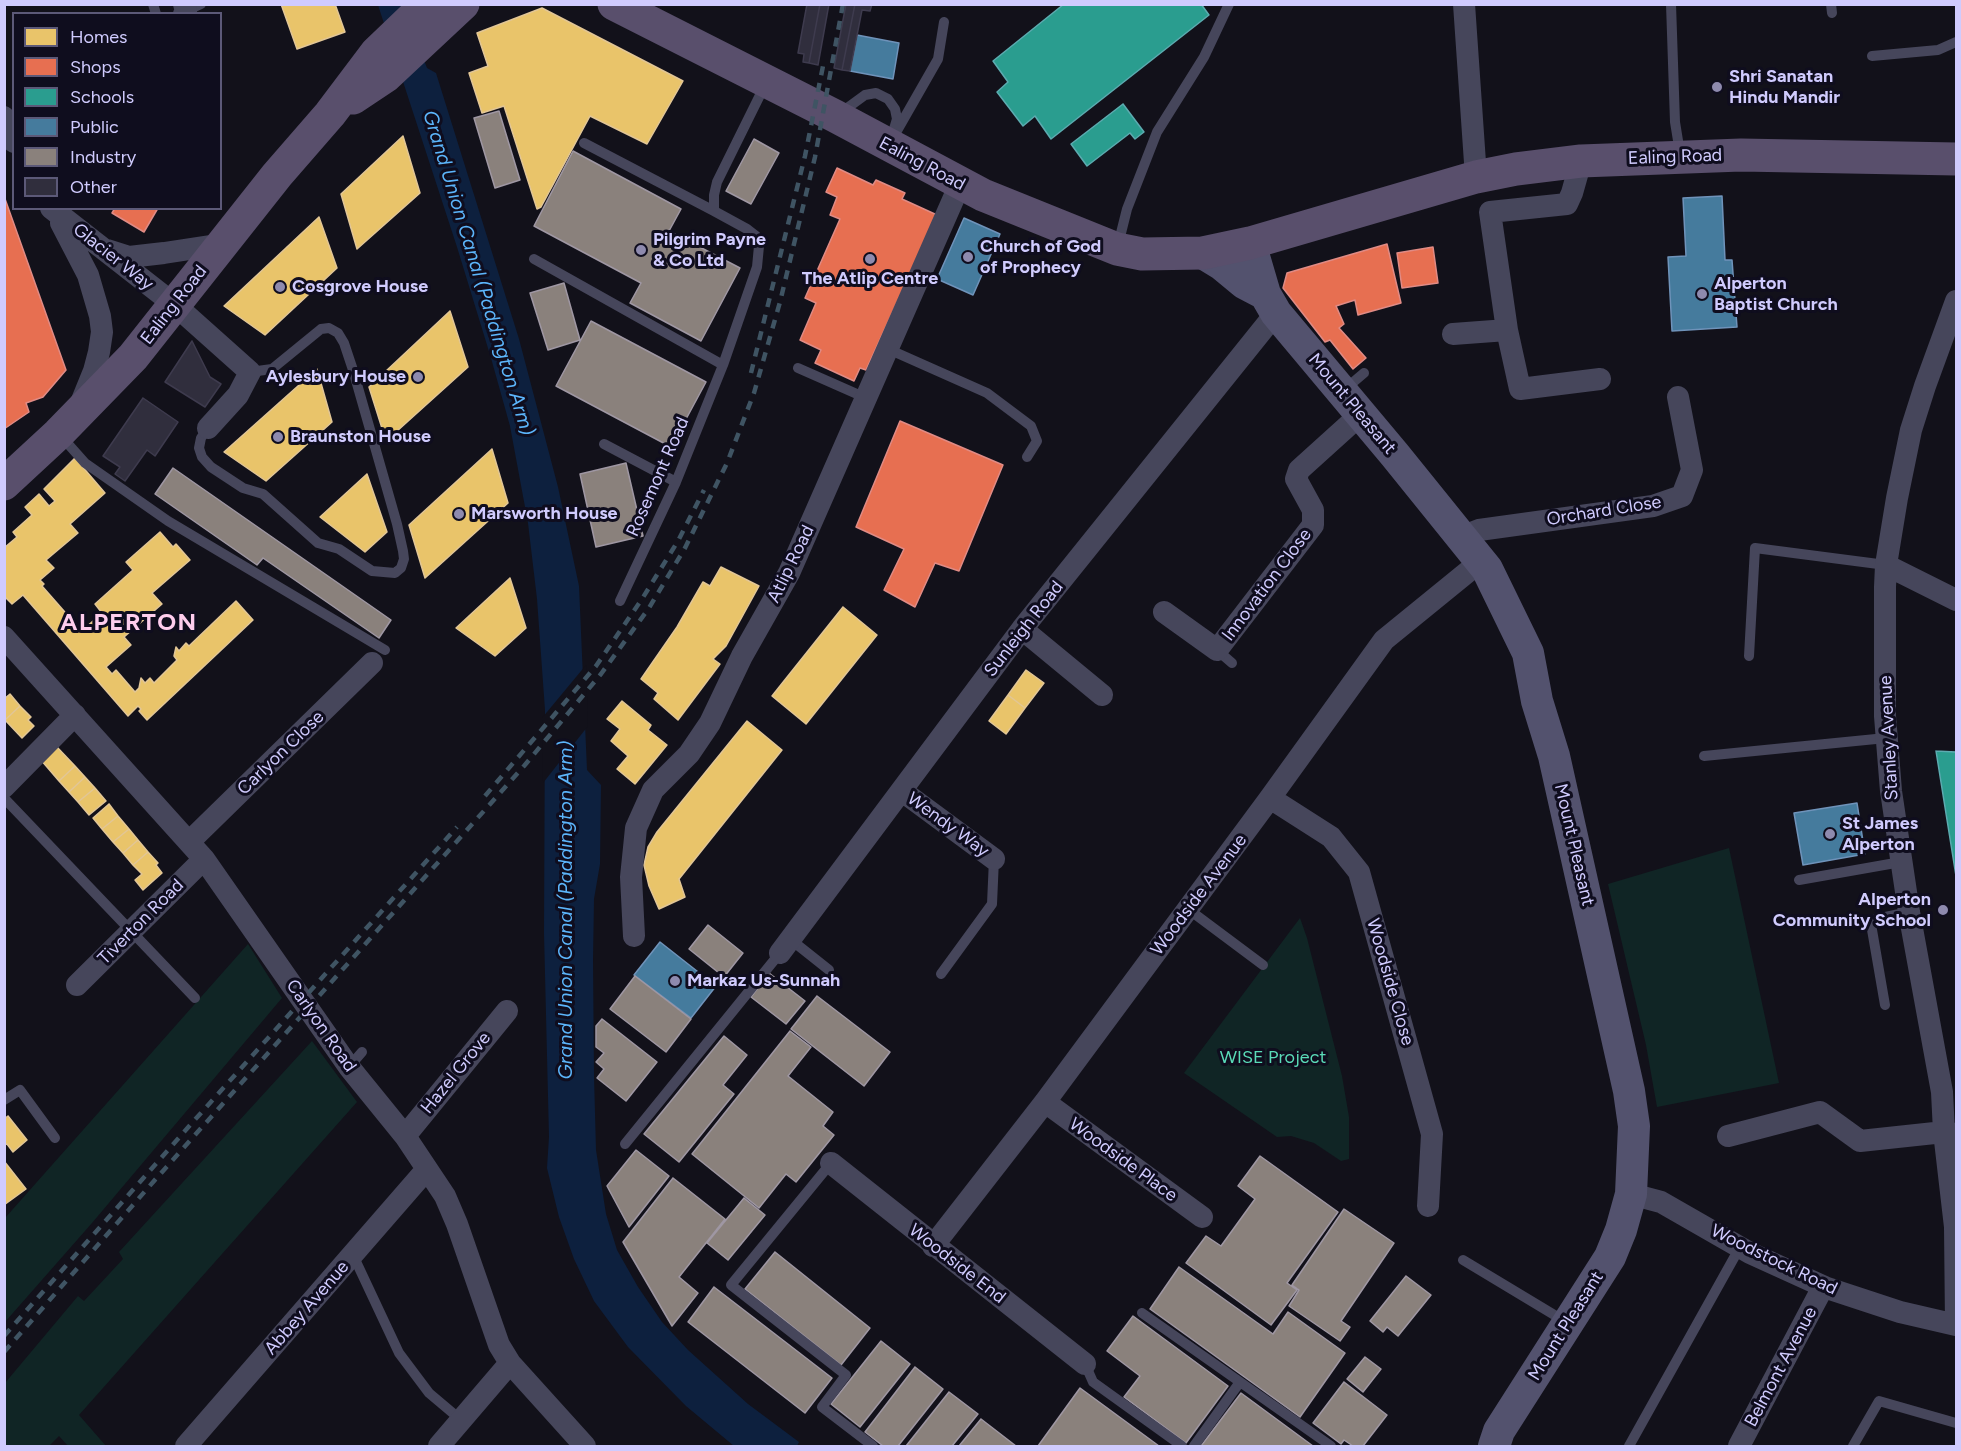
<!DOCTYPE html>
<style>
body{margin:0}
#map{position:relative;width:1961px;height:1451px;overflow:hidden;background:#12111a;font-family:Figtree,sans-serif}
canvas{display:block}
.frame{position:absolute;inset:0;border:6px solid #d0cbfe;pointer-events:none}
.legend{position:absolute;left:12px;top:12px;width:210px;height:198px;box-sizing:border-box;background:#0f0d1e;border:2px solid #5c5978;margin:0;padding:8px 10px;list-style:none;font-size:18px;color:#d0cbfe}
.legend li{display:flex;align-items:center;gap:12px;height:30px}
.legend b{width:30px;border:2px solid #5c5978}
</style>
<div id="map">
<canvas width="1961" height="1451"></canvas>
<div class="frame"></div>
<ul class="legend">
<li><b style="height:16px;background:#e9c46a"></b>Homes</li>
<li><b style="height:16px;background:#e76f51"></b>Shops</li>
<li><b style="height:16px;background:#2a9d8f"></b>Schools</li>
<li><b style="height:16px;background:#457b9d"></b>Public</li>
<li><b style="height:16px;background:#8a817c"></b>Industry</li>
<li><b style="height:16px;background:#302e3d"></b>Other</li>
</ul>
</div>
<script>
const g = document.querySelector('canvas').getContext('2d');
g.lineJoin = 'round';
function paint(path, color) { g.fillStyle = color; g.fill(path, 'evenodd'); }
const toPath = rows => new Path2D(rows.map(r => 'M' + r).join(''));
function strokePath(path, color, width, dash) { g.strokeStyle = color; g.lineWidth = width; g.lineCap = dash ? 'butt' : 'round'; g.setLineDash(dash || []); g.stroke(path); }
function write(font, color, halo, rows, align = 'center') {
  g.font = font + ' Figtree,sans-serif'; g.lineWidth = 6; g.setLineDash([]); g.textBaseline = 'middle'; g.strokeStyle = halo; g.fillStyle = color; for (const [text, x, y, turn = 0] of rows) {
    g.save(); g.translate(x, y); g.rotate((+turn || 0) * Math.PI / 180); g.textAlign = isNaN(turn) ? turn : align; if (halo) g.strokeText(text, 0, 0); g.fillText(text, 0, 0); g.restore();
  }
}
const green = toPath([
 [1729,848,1779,1083,1657,1107,1646,1045,1608,884],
 [1300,918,1307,938,1342,1076,1349,1117,1349,1159,1341,1161,1314,1143,1291,1136,1277,1137,1184,1073],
 [248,944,282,998,92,1223,5,1322,5,1218],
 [312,1041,357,1102,79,1415,106,1446,68,1446,59,1436,49,1446,5,1446,5,1383,78,1296,84,1301,123,1259,119,1252]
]);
const water = toPath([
 [378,5,403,5,427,68,436,73,519,339,558,487,579,586,587,770,601,785,600,864,594,899,593,960,594,1076,596,1150,606,1214,617,1250,638,1287,662,1322,688,1350,748,1404,799,1442,797,1446,734,1446,686,1406,628,1347,594,1301,574,1259,559,1217,547,1168,549,1137,544,933,545,710,537,599,528,523,510,426,491,358,457,247]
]);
const pier = toPath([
 [586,665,588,726,543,783,542,718]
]);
const homes = toPath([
 [281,4,335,4,345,32,297,49,281,4],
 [542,8,683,81,647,144,590,116,541,207,537,209,504,106,482,113,469,73,488,66,477,33,542,8],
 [403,136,420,193,357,249,341,194,403,136],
 [319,217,337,268,265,335,224,306,319,217],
 [450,311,468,367,386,441,369,387,450,311],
 [317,369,332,422,266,481,224,452,317,369],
 [492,449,508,503,425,578,409,525,492,449],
 [75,458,105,493,70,524,78,533,46,560,54,568,40,580,44,584,42,586,78,627,80,625,84,629,102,613,95,604,133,570,126,562,160,532,173,547,176,544,190,560,152,593,162,604,124,637,131,645,106,667,112,674,116,670,135,692,139,688,141,678,145,683,150,678,154,683,177,660,174,656,176,647,179,651,186,643,189,646,236,601,253,620,147,720,139,711,141,709,138,706,128,716,23,595,12,604,4,596,4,548,17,537,13,532,32,515,25,507,39,494,49,506,55,501,44,489,75,458],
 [367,474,387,532,365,552,320,517,367,474],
 [721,567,759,586,726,646,713,659,720,664,678,720,654,699,658,693,641,679,677,627,703,582,710,586,721,567],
 [510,578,526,628,495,656,456,628,510,578],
 [843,607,877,635,806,724,772,696,843,607],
 [1026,670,1044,683,1025,708,1008,695,1026,670],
 [10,694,20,706,5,720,4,699,10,694],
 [1008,695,1025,708,1006,734,989,721,1008,695],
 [622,701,651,725,648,730,667,745,635,784,617,769,628,756,611,741,620,729,607,719,622,701],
 [20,706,31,717,28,720,34,726,22,738,5,720,20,706],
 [747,721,782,750,679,879,685,897,659,909,649,886,644,865,648,847,657,832,747,721],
 [56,746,75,766,59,781,41,760,56,746],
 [75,766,85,777,69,792,59,781,75,766],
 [85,777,95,788,78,802,69,792,85,777],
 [95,788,106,801,89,815,78,802,95,788],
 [109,804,118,816,102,829,93,818,109,804],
 [118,816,129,829,113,842,102,829,118,816],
 [129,829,138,840,123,853,113,842,129,829],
 [138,840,148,852,133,865,123,853,138,840],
 [148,852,158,863,156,865,162,873,143,890,135,880,142,874,133,865,148,852],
 [8,1116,27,1140,13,1152,7,1144,4,1145,4,1119,8,1116],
 [4,1161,26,1189,4,1205,4,1161]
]);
const shops = toPath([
 [837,168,873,185,876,180,905,193,902,199,937,215,866,370,860,368,854,381,815,363,821,350,800,340,816,303,805,298,840,219,830,215,837,197,826,192,837,168],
 [4,196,66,370,43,397,26,403,29,412,4,429,4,196],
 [115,208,158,208,144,232,112,213,115,208],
 [1387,244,1401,303,1358,315,1355,300,1336,306,1344,324,1339,328,1366,358,1353,369,1330,340,1325,342,1283,288,1287,273,1387,244],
 [1433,247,1438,283,1402,288,1397,253,1433,247],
 [900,421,1003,465,959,571,935,563,915,607,884,590,904,549,856,527,900,421]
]);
const schools = toPath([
 [1064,4,1201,4,1209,15,1051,139,1035,116,1023,126,997,92,1008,82,993,61,1064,4],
 [1123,104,1144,132,1135,139,1130,133,1087,166,1071,144,1123,104],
 [1936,751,1956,752,1956,876,1936,751]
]);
const public = toPath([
 [857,35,899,43,893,79,850,71,857,35],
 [1722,196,1725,260,1732,260,1737,327,1672,331,1668,257,1686,256,1683,198,1722,196],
 [964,218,1000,234,973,295,937,279,964,218],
 [1857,803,1865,854,1803,865,1794,813,1857,803],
 [660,942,716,986,691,1018,634,975,660,942]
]);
const industry = toPath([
 [499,111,520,180,495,188,474,118,499,111],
 [754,139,779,153,751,204,726,191,754,139],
 [573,151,681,209,669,231,740,268,701,341,630,303,641,283,534,226,573,151],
 [564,283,580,340,548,350,530,293,564,283],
 [591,321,706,382,671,447,556,386,591,321],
 [626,463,643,536,596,547,580,474,626,463],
 [173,468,391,620,379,638,263,558,257,565,155,494,173,468],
 [708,925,743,953,724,977,689,949,708,925],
 [769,973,805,1001,786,1024,751,997,769,973],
 [635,976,691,1019,666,1052,610,1009,635,976],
 [817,996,890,1052,864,1086,791,1029,817,996],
 [602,1019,657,1062,626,1101,597,1078,604,1069,596,1062,604,1053,596,1047,596,1026,602,1019],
 [790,1031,811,1047,788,1076,833,1112,823,1126,834,1135,796,1182,786,1174,759,1208,692,1154,790,1031],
 [724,1036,747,1055,723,1085,734,1094,679,1162,644,1134,724,1036],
 [636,1150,669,1176,629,1227,607,1186,636,1150],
 [1260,1156,1338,1212,1287,1283,1297,1290,1271,1325,1186,1263,1206,1236,1221,1246,1255,1199,1238,1186,1260,1156],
 [673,1178,725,1219,679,1277,698,1293,672,1326,623,1242,673,1178],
 [744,1198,765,1215,728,1260,707,1243,744,1198],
 [1344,1209,1394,1243,1341,1321,1350,1327,1340,1341,1289,1306,1299,1290,1292,1285,1344,1209],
 [775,1252,870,1328,841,1365,745,1289,775,1252],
 [1179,1267,1273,1334,1288,1312,1345,1353,1300,1417,1150,1309,1179,1267],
 [1406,1276,1431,1295,1398,1336,1387,1327,1383,1332,1370,1321,1406,1276],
 [714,1287,832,1378,805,1413,688,1322,714,1287],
 [1133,1316,1228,1386,1186,1443,1124,1397,1140,1376,1107,1351,1133,1316],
 [881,1341,910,1364,860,1427,831,1404,881,1341],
 [1365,1357,1381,1369,1363,1392,1347,1379,1365,1357],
 [915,1367,943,1389,898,1446,883,1446,865,1432,915,1367],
 [1344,1382,1387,1415,1363,1446,1353,1446,1344,1440,1341,1444,1313,1423,1344,1382],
 [1080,1388,1159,1446,1038,1446,1080,1388],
 [949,1392,978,1414,952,1446,906,1446,949,1392],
 [1241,1393,1313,1446,1201,1446,1241,1393],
 [981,1419,1016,1446,959,1446,981,1419]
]);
const building = toPath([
 [807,4,820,4,809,63,803,62,804,54,798,53,807,4],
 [820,4,829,4,818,65,809,63,820,4],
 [846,4,855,4,842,70,834,68,846,4],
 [855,4,872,4,870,11,862,10,850,71,842,70,855,4],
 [192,341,210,377,221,384,205,407,165,382,192,341],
 [143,398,178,422,155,456,147,450,125,481,115,474,120,467,103,456,143,398]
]);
const lane = toPath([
 [153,4,156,14],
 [1671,4,1675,122,1680,153],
 [1831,4,1832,13],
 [186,11,201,4],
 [1872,56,1938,50,1956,42],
 [839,114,865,95,876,93,888,99,895,109,897,119,894,129],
 [584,143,714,211],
 [890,143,938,59,944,22],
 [1118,245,1127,209,1157,132,1204,57,1229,4],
 [534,259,723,365],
 [888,349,987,393,1031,426,1037,441,1027,457],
 [798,368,866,398],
 [1344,390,1364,373],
 [208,428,201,438,199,448,202,457,211,467,243,488,263,494,318,543,339,549,372,571,395,573,401,568,404,559,403,551,397,524,353,370,344,343,338,333,329,328,321,329,272,369,250,372],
 [61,436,85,463,168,521,385,650],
 [604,444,676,482],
 [620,601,676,482,723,365,757,267,759,246,756,236,747,229,714,211,714,195,717,182,765,85],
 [1217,650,1232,663],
 [1749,656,1755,548,1886,565],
 [1704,756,1886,738],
 [4,798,195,998],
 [1799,880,1901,862],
 [1188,909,1263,965],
 [790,939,829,970],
 [941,974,992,904,994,859],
 [1885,1005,1871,924,1876,919,1909,912],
 [349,1067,362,1052],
 [4,1100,20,1090,55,1138],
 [625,1144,780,953],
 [831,1163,731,1285,846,1375,822,1407,873,1446],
 [353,1255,399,1353,429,1393,461,1420],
 [1463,1260,1566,1322],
 [1142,1313,1331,1446],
 [1085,1364,1093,1382,1182,1446],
 [1194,1446,1240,1382],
 [1629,1446,1740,1247],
 [1853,1446,1879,1401,1956,1423]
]);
const street = toPath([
 [1464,4,1476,177],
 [184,14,186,11,184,4],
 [4,117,14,142],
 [1581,161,1572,193,1567,204,1490,212,1507,330,1520,389,1600,379],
 [51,208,175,305,250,372,238,395,208,428],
 [61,223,88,275,100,316,102,332,99,352,94,371,81,403],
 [107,250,129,257,164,253,223,244],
 [1453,334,1507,330],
 [1461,537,1479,530,1653,506,1682,496,1692,470,1678,397],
 [1886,565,1956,600],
 [1164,612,1217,650,1313,525,1313,510,1296,479,1299,470,1361,414],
 [1022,629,1102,695],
 [4,637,204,859,349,1067,405,1136,445,1196,457,1224,499,1345,510,1363,585,1446],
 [4,787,75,715],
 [902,791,994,859],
 [1270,798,1331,837,1359,872,1432,1134,1428,1206],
 [189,842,372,663],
 [634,936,631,877,636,828,653,790,689,754,710,723,742,656,789,573,960,184],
 [780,953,1022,629,1276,313],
 [77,985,204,859],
 [1045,1102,1202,1217],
 [405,1136,507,1011],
 [1728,1136,1820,1112,1860,1141,1944,1132,1956,1134],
 [831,1163,1085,1364],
 [1631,1194,1661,1202,1750,1253,1827,1288,1900,1312,1956,1325],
 [933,1246,1045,1102,1270,798,1384,640,1481,561],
 [1956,1325,1955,1227,1944,1132,1942,1092,1909,912,1891,791,1885,716,1885,587,1886,565,1897,498,1911,430,1925,386,1956,301],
 [186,1446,427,1169],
 [439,1446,510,1363],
 [1739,1446,1823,1287]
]);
const secondary = toPath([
 [1250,243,1265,294,1276,313,1395,455,1487,569,1528,653,1537,701,1554,756,1629,1091,1634,1126,1631,1194,1621,1230,1610,1257,1499,1431,1494,1446],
 [1203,253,1221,264,1244,283,1265,294]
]);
const primary = toPath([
 [614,4,835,116,983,195,1117,249,1142,254,1203,253,1250,243,1476,177,1516,169,1581,161,1741,155,1956,159],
 [353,98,386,76,463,4],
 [4,484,58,434,133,357,277,175,330,114,376,53,427,4]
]);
const rail = toPath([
 [751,373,805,156,824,61],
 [485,796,596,666,642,599,678,541,704,490],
 [4,1336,192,1123,457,827],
 [4,1352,154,1181,524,766,601,674,649,608,685,548,727,463,754,393,780,302,815,157,843,4]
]);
const markers = [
 [1717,87,6,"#8e8aae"],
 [641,250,6,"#8e8aae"],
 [968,257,6,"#8e8aae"],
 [870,259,6,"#8e8aae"],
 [280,287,6,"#8e8aae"],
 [1702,294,6,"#8e8aae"],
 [418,377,6,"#8e8aae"],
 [278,437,6,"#8e8aae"],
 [459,514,6,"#8e8aae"],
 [1830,834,6,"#8e8aae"],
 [1943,910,6,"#8e8aae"],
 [675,981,6,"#8e8aae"]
];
const poiNames = [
 ["Shri Sanatan",1729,77],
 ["Hindu Mandir",1729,98],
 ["Pilgrim Payne",653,240],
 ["& Co Ltd",653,261],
 ["Church of God",980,247],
 ["of Prophecy",980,268],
 ["The Atlip Centre",870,279,"center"],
 ["Alperton",1714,284],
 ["Baptist Church",1714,305],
 ["Cosgrove House",292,287],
 ["Aylesbury House",406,377,"right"],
 ["Braunston House",290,437],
 ["Marsworth House",471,514],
 ["St James",1842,824],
 ["Alperton",1842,845],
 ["Alperton",1931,900,"right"],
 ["Community School",1931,921,"right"],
 ["Markaz Us-Sunnah",687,981]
];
const streetNames = [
 ["Ealing Road",1675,157,-2],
 ["Ealing Road",922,164,28],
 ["Glacier Way",113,257,38],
 ["Ealing Road",174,305,-52],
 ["Mount Pleasant",1352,404,50],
 ["Rosemont Road",658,477,-66],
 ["Orchard Close",1604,511,-9],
 ["Atlip Road",791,564,-64],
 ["Innovation Close",1267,585,-53],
 ["Sunleigh Road",1024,629,-52],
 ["Stanley Avenue",1889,738,-93],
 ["Carlyon Close",281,753,-44],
 ["Wendy Way",948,825,36],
 ["Mount Pleasant",1574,845,77],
 ["Woodside Avenue",1199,895,-53],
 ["Tiverton Road",141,922,-45],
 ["Woodside Close",1390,982,74],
 ["Carlyon Road",321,1026,55],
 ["Hazel Grove",456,1073,-51],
 ["Woodside Place",1123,1160,36],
 ["Woodstock Road",1774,1260,26],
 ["Woodside End",957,1264,38],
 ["Abbey Avenue",307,1308,-49],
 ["Mount Pleasant",1566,1326,-58],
 ["Belmont Avenue",1781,1367,-62]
];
const parkNames = [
 ["WISE Project",1273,1058]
];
const waterNames = [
 ["Grand Union Canal (Paddington Arm)",478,273,73],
 ["Grand Union Canal (Paddington Arm)",566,910,-90]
];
const districtNames = [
 ["ALPERTON",129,623]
];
paint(green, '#102525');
paint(water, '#0d203e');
paint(pier, '#12111a');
paint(homes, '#e9c46a');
strokePath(homes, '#e2c696', 1.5);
paint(shops, '#e76f51');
strokePath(shops, '#e08b85', 1.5);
paint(schools, '#2a9d8f');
strokePath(schools, '#5cabb0', 1.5);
paint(public, '#457b9d');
strokePath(public, '#6f93ba', 1.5);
paint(industry, '#8a817c');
strokePath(industry, '#9f97a3', 1.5);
paint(building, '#302e3d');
strokePath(building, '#3e3b4e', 1.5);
strokePath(lane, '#46465b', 10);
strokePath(street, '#46465b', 22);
strokePath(secondary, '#53526e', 32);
strokePath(primary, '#594f6c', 33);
strokePath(rail, '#3f5463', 4.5, [9, 8]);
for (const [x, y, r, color] of markers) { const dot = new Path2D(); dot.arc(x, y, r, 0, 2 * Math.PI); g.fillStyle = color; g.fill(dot); strokePath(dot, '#0f0d1e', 2); }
write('bold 18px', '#d0cbfe', '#0f0d1e', poiNames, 'left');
write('18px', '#d0cbfe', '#0f0d1e', streetNames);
write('18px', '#5adbb8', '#0f0d1e', parkNames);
write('italic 20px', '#5cb5fb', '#0f0d1e', waterNames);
g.letterSpacing = '1.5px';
write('bold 24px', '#fecded', '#0f0d1e', districtNames);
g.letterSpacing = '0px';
</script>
